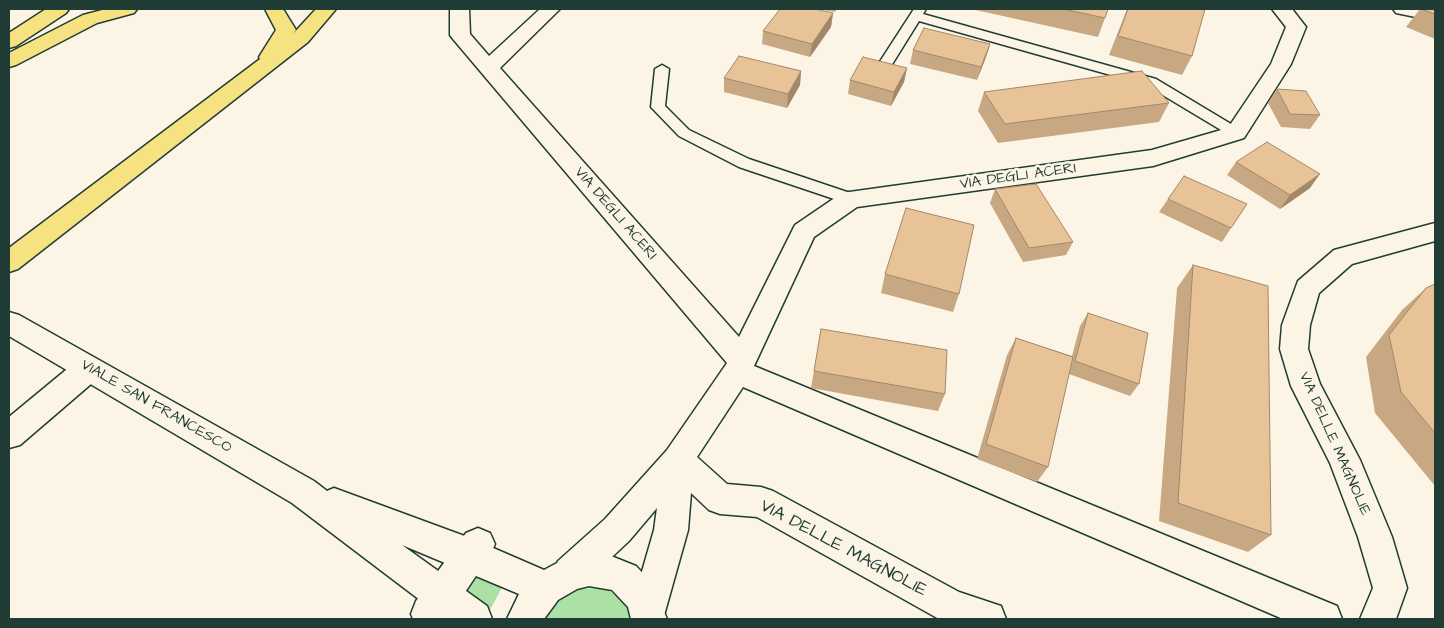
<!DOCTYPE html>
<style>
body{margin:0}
#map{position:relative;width:1444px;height:628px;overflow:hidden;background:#fcf5e5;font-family:"Architects Daughter",sans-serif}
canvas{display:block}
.frame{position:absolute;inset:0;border:10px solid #1f3d34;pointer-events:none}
</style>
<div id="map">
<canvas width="1444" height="628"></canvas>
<div class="frame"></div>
</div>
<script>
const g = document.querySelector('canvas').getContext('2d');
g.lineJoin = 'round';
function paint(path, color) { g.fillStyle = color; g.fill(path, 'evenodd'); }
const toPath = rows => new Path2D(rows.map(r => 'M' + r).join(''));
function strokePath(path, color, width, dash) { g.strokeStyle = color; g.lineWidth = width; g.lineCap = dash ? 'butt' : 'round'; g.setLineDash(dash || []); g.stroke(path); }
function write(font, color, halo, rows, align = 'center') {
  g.font = font + ' "Architects Daughter",sans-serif'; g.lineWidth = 5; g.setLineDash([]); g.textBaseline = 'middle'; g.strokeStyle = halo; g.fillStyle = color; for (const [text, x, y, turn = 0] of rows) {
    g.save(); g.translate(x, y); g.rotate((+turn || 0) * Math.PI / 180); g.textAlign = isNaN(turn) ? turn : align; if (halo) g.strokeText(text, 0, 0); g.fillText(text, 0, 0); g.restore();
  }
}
const green = toPath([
 [463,574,504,584,486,617,453,591],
 [592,588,608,590,621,599,631,612,633,619,545,619,549,611,561,598,576,590]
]);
const lane = toPath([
 [914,9,926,9,923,14,1156,79,1241,130,1243,133,1241,136,1236,138,1231,136,1146,85,919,21,891,66,881,66,879,63,914,9],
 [662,65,669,69,665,106,689,130,749,159,856,195,859,199,856,203,851,204,846,203,739,167,679,136,651,107,655,69,662,65]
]);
const street = toPath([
 [450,9,469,9,470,34,489,56,540,9,560,9,500,68,739,337,795,225,842,193,1152,150,1228,128,1271,64,1286,27,1272,9,1292,9,1306,27,1291,64,1244,138,1153,166,857,207,814,237,754,366,1337,606,1342,619,1283,619,743,387,697,457,727,484,761,487,773,491,959,592,1001,606,1006,619,939,619,757,517,720,514,709,510,691,493,688,530,663,619,633,619,630,613,654,530,657,508,629,541,582,585,570,590,558,585,553,573,558,561,605,519,667,450,727,363,453,39,450,35,450,9],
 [1393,9,1435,9,1435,21,1396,13,1393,9],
 [1435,223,1435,241,1352,264,1319,293,1310,325,1308,349,1320,384,1360,460,1392,537,1407,588,1396,619,1360,619,1373,588,1358,537,1330,463,1291,386,1280,349,1282,325,1298,281,1334,250,1435,223],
 [88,357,98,360,102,369,98,378,20,445,9,448,9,417,78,360,88,357],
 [478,528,490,533,495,544,490,555,447,619,413,619,411,614,416,601,466,533,478,528]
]);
const secondary = toPath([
 [9,312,19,315,314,481,327,491,334,488,470,538,544,570,570,556,589,552,606,554,636,566,652,583,667,619,631,619,628,607,612,590,589,586,577,589,558,600,544,619,507,619,519,594,402,545,487,606,492,619,445,619,292,503,9,336,9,312]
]);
const highway = toPath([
 [46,9,69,9,66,13,16,46,9,48,9,33,46,9],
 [106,9,137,9,134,13,97,23,16,65,9,67,9,53,83,15,106,9],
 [265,9,283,9,296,30,293,34,316,9,336,9,308,42,18,269,9,272,9,248,260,59,259,57,276,30,265,9]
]);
const wall = toPath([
 [818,9,837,9,835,12],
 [971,9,1108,9,1105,18,1098,37],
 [1127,9,1205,9,1192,56,1182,75,1109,55],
 [1420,9,1435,9,1435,39,1406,27],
 [833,13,831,27,810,57,762,44,763,31],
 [990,44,986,57,977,80,910,64,913,50],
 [907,68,904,82,891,106,848,94,850,80],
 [801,71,800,85,787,108,724,92,724,78],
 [1277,89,1320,115,1310,129,1281,127,1268,103],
 [984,92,1169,103,1159,122,998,143,978,111],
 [1236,162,1310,188,1280,209,1227,175],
 [995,189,1073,242,1066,255,1023,262,990,203],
 [1168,199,1231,228,1222,242,1159,212],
 [1193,265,1271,535,1248,552,1159,521,1177,288],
 [885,274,959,294,953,312,881,293],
 [1435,284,1435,486,1375,413,1366,357,1402,310,1426,288],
 [1088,313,1139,384,1130,396,1069,374,1048,467,1037,482,977,459,1007,355,1016,338,1072,356,1080,326],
 [821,329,945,394,938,411,811,388]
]);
const shadedWall = toPath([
 [833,13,831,27,810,57,812,44],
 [990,44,986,57,977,80,981,67],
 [907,68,904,82,891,106,894,92],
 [801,71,800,85,787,108,788,94],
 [1320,174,1310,188,1280,209,1290,195]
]);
const building = toPath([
 [780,9,815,9,833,13,812,44,763,31,780,9],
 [1063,9,1108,9,1105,18,1063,9],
 [1128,9,1205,9,1192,56,1118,36,1128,9],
 [1421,9,1435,9,1435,14,1421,9],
 [924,28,990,44,981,67,913,50,924,28],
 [739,56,801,71,788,94,724,78,739,56],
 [863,57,907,68,894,92,850,80,863,57],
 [1142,71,1169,103,1005,124,984,92,1142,71],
 [1277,89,1306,91,1320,115,1290,114,1277,89],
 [1267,142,1320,174,1290,195,1236,162,1267,142],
 [1184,176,1247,204,1231,228,1168,199,1184,176],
 [1036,184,1073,242,1029,248,995,189,1036,184],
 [906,208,974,225,959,294,885,274,906,208],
 [1193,265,1268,286,1271,535,1178,503,1193,265],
 [1435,284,1435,433,1401,392,1389,335,1426,288,1435,284],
 [1088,313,1148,333,1139,384,1075,361,1088,313],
 [821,329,947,350,945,394,814,371,821,329],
 [1016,338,1073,357,1048,467,986,444,1016,338]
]);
const streetNames = [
 ["VIA DEGLI ACERI",1018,177,-8],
 ["VIA DEGLI ACERI",615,214,49],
 ["VIALE SAN FRANCESCO",156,407,30],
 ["VIA DELLE MAGNOLIE",1334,444,66]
];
const nearStreetnames = [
 ["VIA DELLE MAGNOLIE",843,549,28]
];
paint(green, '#abe1a4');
strokePath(lane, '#1f3d34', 3);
strokePath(street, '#1f3d34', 3);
strokePath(secondary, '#1f3d34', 3);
strokePath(highway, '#1f3d34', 3);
paint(lane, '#fcf5e5');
paint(street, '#fcf5e5');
paint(secondary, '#fcf5e5');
paint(highway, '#f7e281');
paint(wall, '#c8a883');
paint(shadedWall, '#a2886a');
paint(building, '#e8c398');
strokePath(building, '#a2886a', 1);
write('15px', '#1f3d34', '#fcf5e5', streetNames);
write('18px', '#1f3d34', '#fcf5e5', nearStreetnames);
</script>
